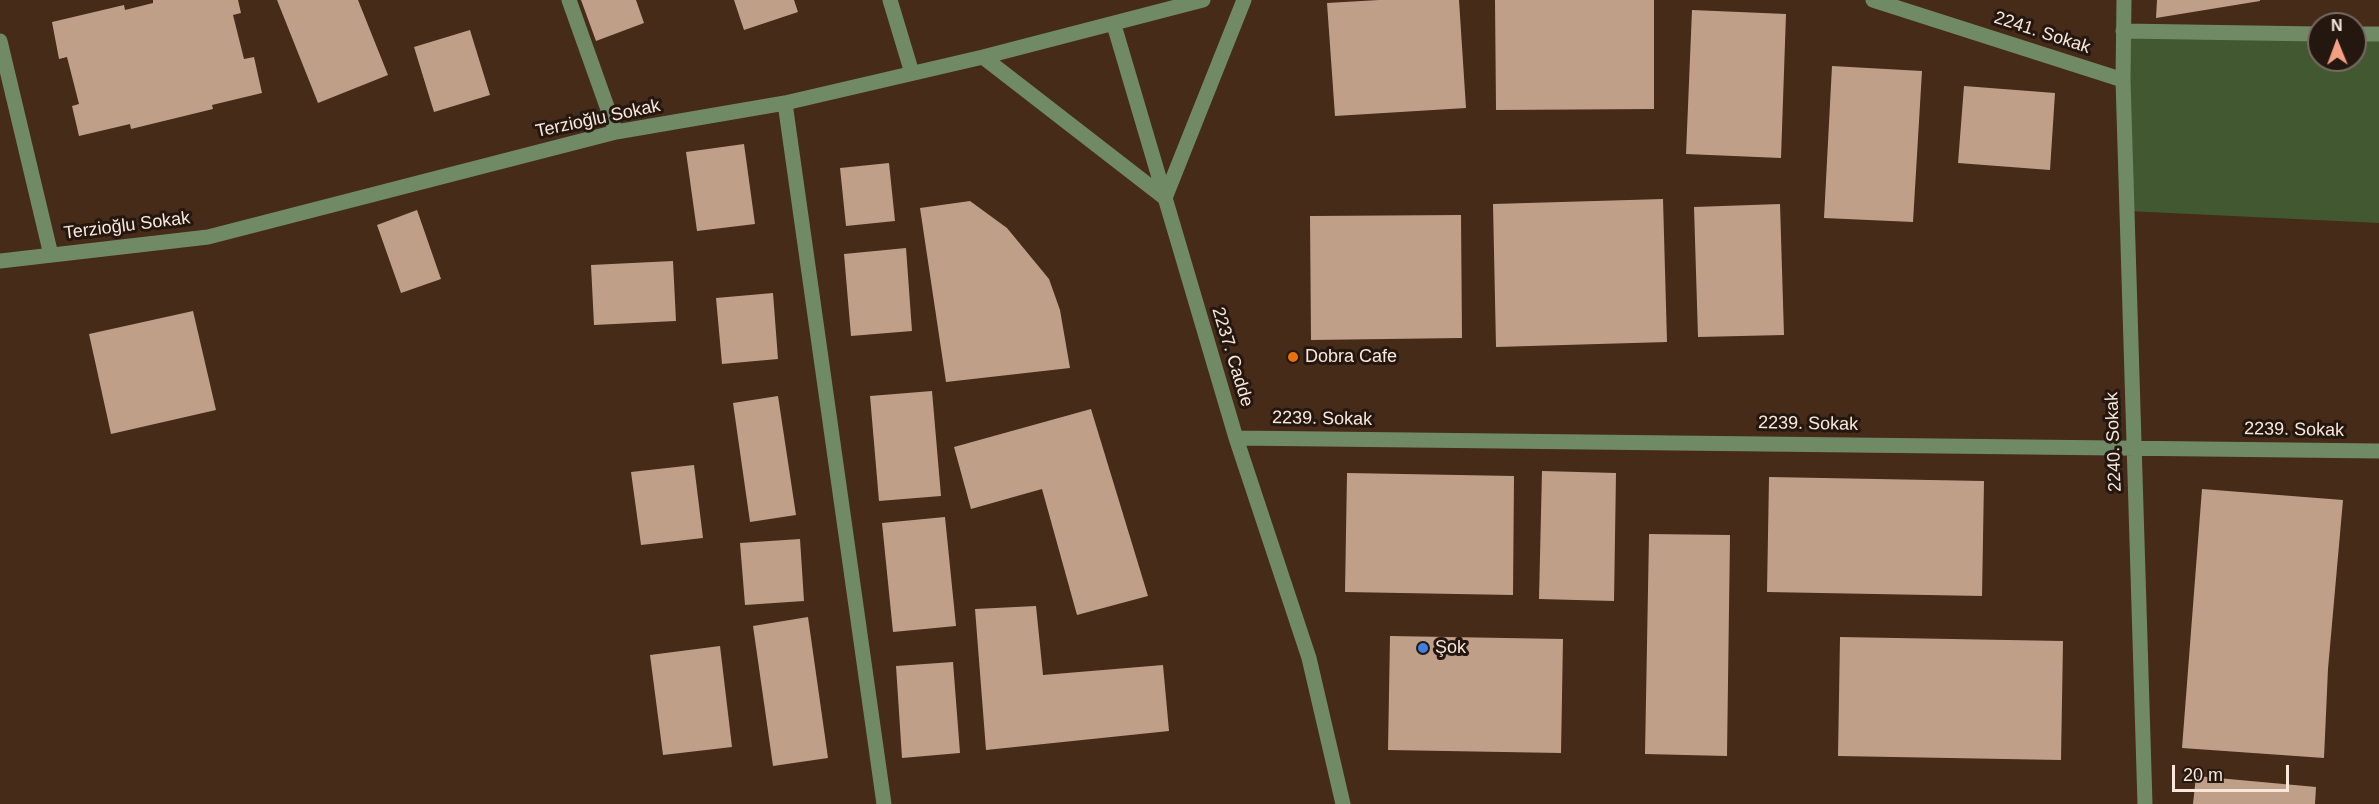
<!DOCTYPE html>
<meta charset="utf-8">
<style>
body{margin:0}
#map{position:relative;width:2379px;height:804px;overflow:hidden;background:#452b18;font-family:Helvetica,sans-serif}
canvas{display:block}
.north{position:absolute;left:2307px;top:12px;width:60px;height:60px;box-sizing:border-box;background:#23170f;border:2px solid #796a61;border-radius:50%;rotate:359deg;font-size:16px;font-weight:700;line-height:24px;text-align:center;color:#f9e7dc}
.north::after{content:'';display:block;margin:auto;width:21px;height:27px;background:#f39f84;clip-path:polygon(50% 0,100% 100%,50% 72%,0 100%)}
.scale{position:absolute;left:2172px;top:765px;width:117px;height:27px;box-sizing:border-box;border:3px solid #f9e7dc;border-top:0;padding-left:8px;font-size:18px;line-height:21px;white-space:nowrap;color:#f9e7dc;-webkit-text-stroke:4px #23170f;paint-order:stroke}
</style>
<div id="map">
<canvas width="2379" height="804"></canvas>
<div class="north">N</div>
<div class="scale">20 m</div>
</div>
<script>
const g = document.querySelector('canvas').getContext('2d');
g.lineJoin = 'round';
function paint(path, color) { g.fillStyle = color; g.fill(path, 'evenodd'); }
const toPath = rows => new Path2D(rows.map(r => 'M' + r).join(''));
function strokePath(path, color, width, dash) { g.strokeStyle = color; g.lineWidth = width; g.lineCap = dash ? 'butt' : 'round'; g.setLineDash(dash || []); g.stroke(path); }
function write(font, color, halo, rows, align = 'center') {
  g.font = font + ' Helvetica,sans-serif'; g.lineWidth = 6; g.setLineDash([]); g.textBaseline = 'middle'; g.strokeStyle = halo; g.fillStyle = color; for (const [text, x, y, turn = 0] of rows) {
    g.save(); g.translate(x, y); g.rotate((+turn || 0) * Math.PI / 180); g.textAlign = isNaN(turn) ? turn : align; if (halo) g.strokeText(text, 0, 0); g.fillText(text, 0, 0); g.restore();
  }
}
const green = toPath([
 [2123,31,2319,34,2319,60,2355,60,2355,34,2379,34,2379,223,2127,211]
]);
const building = toPath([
 [153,0,238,0,241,13,233,15,244,59,254,57,262,93,212,105,213,109,131,129,130,124,79,136,72,106,79,104,67,57,59,59,52,22,124,5,125,10,153,3],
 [277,0,358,0,388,75,318,103],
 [581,0,636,0,644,23,596,41],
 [734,0,794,0,798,12,744,30],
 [1379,0,1459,0,1466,108,1335,116,1327,3],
 [1495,0,1654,0,1654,109,1496,110],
 [2157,0,2260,0,2260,1,2156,18],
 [1692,10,1786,14,1781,158,1686,154],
 [470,30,490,95,434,112,414,47],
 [1832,66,1922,71,1913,222,1824,218],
 [1964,86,2055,93,2050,170,1958,163],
 [744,144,755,224,697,231,686,152],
 [889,163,895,221,846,226,840,168],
 [1663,199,1667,342,1496,347,1493,204],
 [970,201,1007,228,1049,279,1060,310,1070,368,946,382,920,208],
 [1780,204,1784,335,1698,337,1694,207],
 [417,210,441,279,401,293,377,225],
 [1461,215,1462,338,1311,340,1310,216],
 [906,248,912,331,851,336,844,254],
 [673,261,676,321,594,325,591,265],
 [773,293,778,359,722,364,716,298],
 [193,311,216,410,111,434,89,334],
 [932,391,941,496,879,501,870,396],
 [778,396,796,515,750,522,733,403],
 [1091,409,1148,596,1077,615,1042,489,971,509,954,447],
 [694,465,703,538,641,545,631,472],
 [1542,471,1616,473,1614,601,1539,599],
 [1347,473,1514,476,1513,595,1345,592],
 [1769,477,1984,481,1982,596,1767,592],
 [2202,489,2343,500,2328,669,2324,758,2182,748],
 [945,517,956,626,893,632,882,523],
 [1649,534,1730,535,1727,756,1645,754],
 [800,539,804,601,745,605,740,543],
 [1036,606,1043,675,1163,665,1169,731,986,750,975,609],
 [808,617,828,758,773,766,753,626],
 [1390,636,1563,639,1561,753,1388,750],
 [1840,637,2063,641,2061,760,1838,756],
 [720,646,732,747,663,755,650,655],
 [953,662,960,753,902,758,896,666],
 [2196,776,2316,787,2315,804,2193,804]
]);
const minor = toPath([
 [569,0,616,132],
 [890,0,912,73],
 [1873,0,2123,80,2124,0],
 [1114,25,1236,438,1309,658,1343,804],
 [2123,31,2319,34],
 [2355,34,2379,34],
 [0,41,51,255],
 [983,57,1165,198,1244,0],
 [2123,80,2145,804],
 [785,103,884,804],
 [0,261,208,237,616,132,785,103,983,57,1203,0],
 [1236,438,2379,451]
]);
const markers = [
 [1293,357,6,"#e8710a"],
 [1423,648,6,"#3f7fe0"]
];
const streetNames = [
 ["2241. Sokak",2042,33,18],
 ["Terzioğlu Sokak",598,119,-12],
 ["Terzioğlu Sokak",127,226,-7],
 ["2237. Cadde",1232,357,73],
 ["2239. Sokak",1322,419,1],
 ["2239. Sokak",1808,424,1],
 ["2239. Sokak",2294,430,1],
 ["2240. Sokak",2114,442,-92]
];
const poiNames = [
 ["Dobra Cafe",1305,357],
 ["Şok",1435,648]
];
paint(green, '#425831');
paint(building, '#c09f89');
strokePath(minor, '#718a66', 15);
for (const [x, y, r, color] of markers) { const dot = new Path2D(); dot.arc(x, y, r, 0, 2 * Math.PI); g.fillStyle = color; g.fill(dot); strokePath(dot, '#23170f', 2); }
write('18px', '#f9e7dc', '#23170f', streetNames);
write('18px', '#f9e7dc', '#23170f', poiNames, 'left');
</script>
